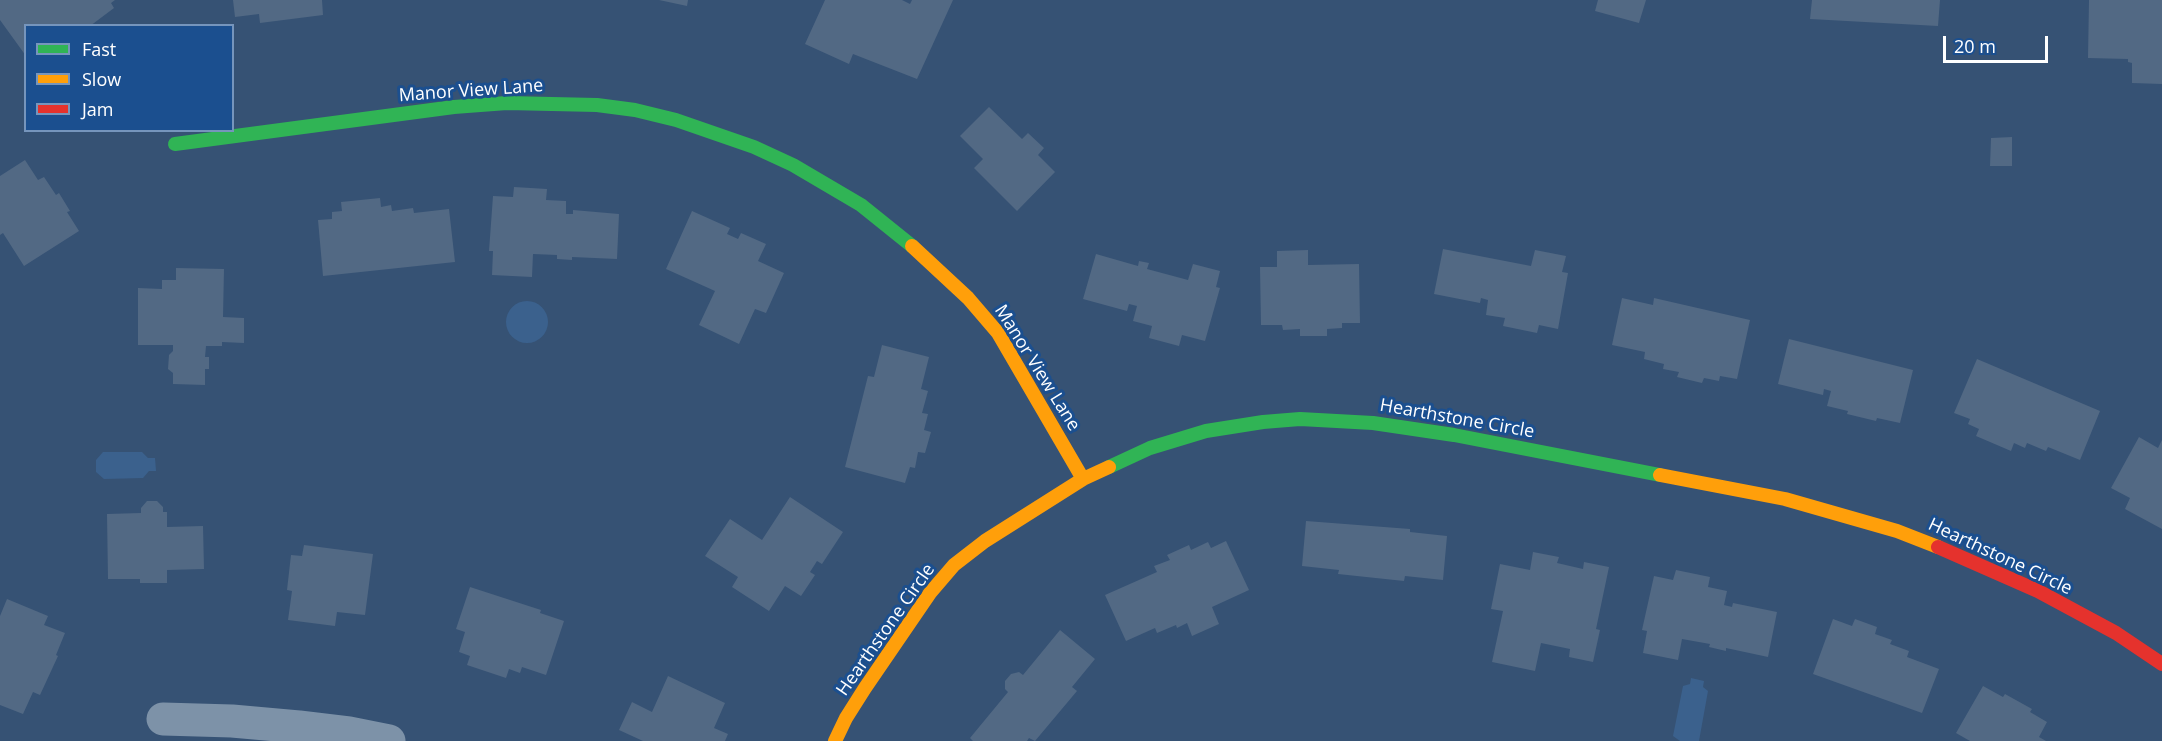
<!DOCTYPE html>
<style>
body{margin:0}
#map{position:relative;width:2162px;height:741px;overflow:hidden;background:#365274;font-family:"Open Sans",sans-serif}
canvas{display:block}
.legend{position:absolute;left:24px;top:24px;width:210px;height:108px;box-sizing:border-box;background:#1b4f8f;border:2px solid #7695bc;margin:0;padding:8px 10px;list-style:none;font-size:18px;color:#fff}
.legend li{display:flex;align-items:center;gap:12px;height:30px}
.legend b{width:30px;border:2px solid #7695bc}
.scale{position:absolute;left:1943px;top:36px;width:105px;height:27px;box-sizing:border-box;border:3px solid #fff;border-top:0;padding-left:8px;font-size:18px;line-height:21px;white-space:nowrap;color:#fff;-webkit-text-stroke:4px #1b4f8f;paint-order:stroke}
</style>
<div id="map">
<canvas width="2162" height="741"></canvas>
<ul class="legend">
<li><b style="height:8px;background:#30b455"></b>Fast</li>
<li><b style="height:8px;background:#ff9f0a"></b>Slow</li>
<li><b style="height:8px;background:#e5322d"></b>Jam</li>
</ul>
<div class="scale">20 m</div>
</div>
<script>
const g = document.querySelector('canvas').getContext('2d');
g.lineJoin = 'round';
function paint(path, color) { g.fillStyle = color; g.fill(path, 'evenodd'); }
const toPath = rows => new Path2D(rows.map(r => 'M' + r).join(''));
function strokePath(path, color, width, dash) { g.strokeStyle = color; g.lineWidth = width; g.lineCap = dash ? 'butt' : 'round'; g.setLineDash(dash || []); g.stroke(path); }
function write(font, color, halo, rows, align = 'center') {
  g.font = font + ' "Open Sans",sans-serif'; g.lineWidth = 6; g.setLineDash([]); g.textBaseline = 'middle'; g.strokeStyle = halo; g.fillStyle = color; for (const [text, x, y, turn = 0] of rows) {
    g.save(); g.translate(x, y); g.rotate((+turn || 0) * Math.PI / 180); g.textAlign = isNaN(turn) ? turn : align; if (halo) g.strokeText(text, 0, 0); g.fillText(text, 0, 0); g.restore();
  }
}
const water = toPath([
 '506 322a21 21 0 1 1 42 0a21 21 0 1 1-42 0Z',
 [103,452,142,452,148,458,155,458,156,471,149,471,143,478,104,479,96,472,96,460],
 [1691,678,1704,681,1703,687,1708,691,1699,741,1680,741,1673,736,1683,686,1690,684]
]);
const building = toPath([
 [0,0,115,0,111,3,114,8,90,26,26,26,26,56,0,20],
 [233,0,322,0,323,15,260,23,259,14,235,17],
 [659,0,688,0,687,6],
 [825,0,902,0,910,4,912,0,953,0,917,79,853,54,849,64,805,44],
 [1598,0,1646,0,1639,23,1595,11],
 [1812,0,1940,0,1938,26,1810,19],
 [2089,0,2162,0,2162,84,2132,83,2132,63,2128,62,2128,59,2088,58],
 [989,107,1022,139,1028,133,1044,148,1038,155,1055,172,1017,211,974,168,983,159,960,136],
 [2012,137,2012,166,1990,166,1991,138],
 [25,160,38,180,44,177,56,195,59,193,70,211,67,212,79,231,24,266,3,233,0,235,0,176],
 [514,187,547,189,546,200,566,201,566,214,573,214,573,210,619,214,617,259,572,257,572,260,557,259,557,255,533,254,532,277,492,275,493,251,489,251,493,196,513,197],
 [380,198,381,207,391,205,392,211,413,208,414,213,449,209,455,262,323,276,318,220,332,219,332,212,342,211,341,202],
 [692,211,730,228,727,234,738,239,741,233,766,244,758,261,784,273,766,313,755,309,739,344,699,325,715,291,666,269],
 [1443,249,1531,266,1535,250,1566,256,1562,272,1568,273,1558,329,1539,325,1537,333,1503,326,1505,318,1486,315,1488,300,1481,298,1480,303,1434,294],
 [1308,250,1308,265,1359,264,1360,323,1342,323,1342,328,1327,329,1327,336,1300,336,1300,329,1283,330,1282,325,1261,325,1260,267,1277,267,1277,251],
 [1096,254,1138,266,1139,261,1149,263,1147,269,1188,280,1193,264,1220,271,1216,287,1220,288,1205,341,1182,335,1179,346,1149,338,1152,326,1133,321,1137,306,1129,304,1127,311,1083,299],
 [176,268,224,269,223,317,244,318,244,343,222,342,222,346,206,346,205,357,209,357,209,369,205,369,205,385,173,384,173,373,168,369,169,355,173,351,173,345,138,345,138,288,162,289,162,280,176,280],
 [1622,298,1653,305,1654,298,1750,320,1737,379,1720,376,1719,381,1704,378,1702,383,1677,377,1679,372,1663,369,1664,364,1644,359,1645,352,1612,345],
 [1789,339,1913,370,1900,423,1877,418,1876,421,1847,414,1848,411,1827,406,1831,391,1824,389,1823,395,1778,384],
 [882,345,929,357,921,389,928,391,922,413,928,414,924,430,931,432,925,453,918,452,915,468,910,467,905,483,845,467,868,376,874,377],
 [1977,359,2100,411,2080,460,2048,447,2046,451,2027,443,2025,448,2014,443,2011,451,1976,436,1979,429,1968,424,1970,419,1954,413],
 [2139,437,2158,448,2162,440,2162,529,2125,509,2130,498,2111,488],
 [790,497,843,532,822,564,817,561,810,572,815,575,801,596,785,586,769,611,732,587,738,577,705,556,730,519,762,540],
 [147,501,157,501,163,507,163,512,167,512,167,527,203,526,204,569,167,570,167,583,140,583,140,579,108,579,107,514,141,513,141,508],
 [1306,521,1410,529,1410,532,1447,536,1443,580,1405,576,1404,581,1338,574,1339,570,1302,566],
 [1226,541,1249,590,1212,607,1219,624,1192,636,1187,623,1177,628,1176,625,1157,633,1155,628,1126,641,1105,595,1157,572,1154,566,1170,560,1167,555,1189,545,1191,550,1208,542,1211,548],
 [304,545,373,554,365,615,337,612,335,626,288,620,292,591,287,590,291,555,302,556],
 [1533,552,1559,557,1557,563,1583,569,1584,562,1609,567,1596,629,1600,630,1593,662,1569,657,1570,649,1541,643,1535,671,1492,662,1503,611,1491,609,1500,564,1530,570],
 [1676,570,1710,577,1708,587,1727,591,1724,605,1732,607,1733,603,1777,612,1768,657,1726,648,1726,651,1709,647,1710,644,1682,639,1678,660,1643,653,1647,631,1642,630,1654,576,1673,580],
 [470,587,541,610,540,613,564,621,546,675,522,667,520,673,509,669,506,678,467,665,470,656,459,652,465,632,456,629],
 [7,599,48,616,44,625,65,633,56,655,58,656,40,695,33,692,23,714,0,705,0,616],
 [1833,619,1852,626,1855,619,1877,627,1875,634,1892,640,1890,644,1909,651,1907,657,1939,669,1922,713,1813,674],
 [1060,630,1095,659,1072,687,1077,691,1035,741,1029,738,1027,741,973,741,970,738,1008,692,1005,689,1005,681,1011,674,1019,672,1023,675],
 [668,676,725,703,714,728,728,734,725,741,643,741,619,730,632,702,652,712],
 [1983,686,2003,697,2005,694,2032,709,2030,712,2047,722,2039,737,2046,741,1970,741,1956,733]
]);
const street = toPath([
 [163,719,232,721,299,727,349,733,389,741]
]);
const fast = toPath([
 [175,144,454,107,507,103,597,105,635,110,676,120,754,147,793,165,861,205,912,246],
 [1109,467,1150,448,1206,431,1263,422,1300,419,1373,423,1454,435,1660,475]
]);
const slow = toPath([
 [912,246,968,298,998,333,1083,479],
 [1660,475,1785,499,1897,531,1938,547],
 [835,741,846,718,865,688,930,593,954,565,985,541,1083,479,1109,467]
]);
const jam = toPath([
 [1938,547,2038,591,2116,633,2162,664]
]);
const streetNames = [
 ["Manor View Lane",471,91,-4],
 ["Manor View Lane",1037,368,58],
 ["Hearthstone Circle",1457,419,10],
 ["Hearthstone Circle",2000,557,25],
 ["Hearthstone Circle",886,630,-55]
];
paint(water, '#3b618d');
paint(building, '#526984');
strokePath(street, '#7d92a8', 33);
strokePath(fast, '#30b455', 14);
strokePath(slow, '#ff9f0a', 14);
strokePath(jam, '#e5322d', 14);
write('18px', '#fff', '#1b4f8f', streetNames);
</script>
